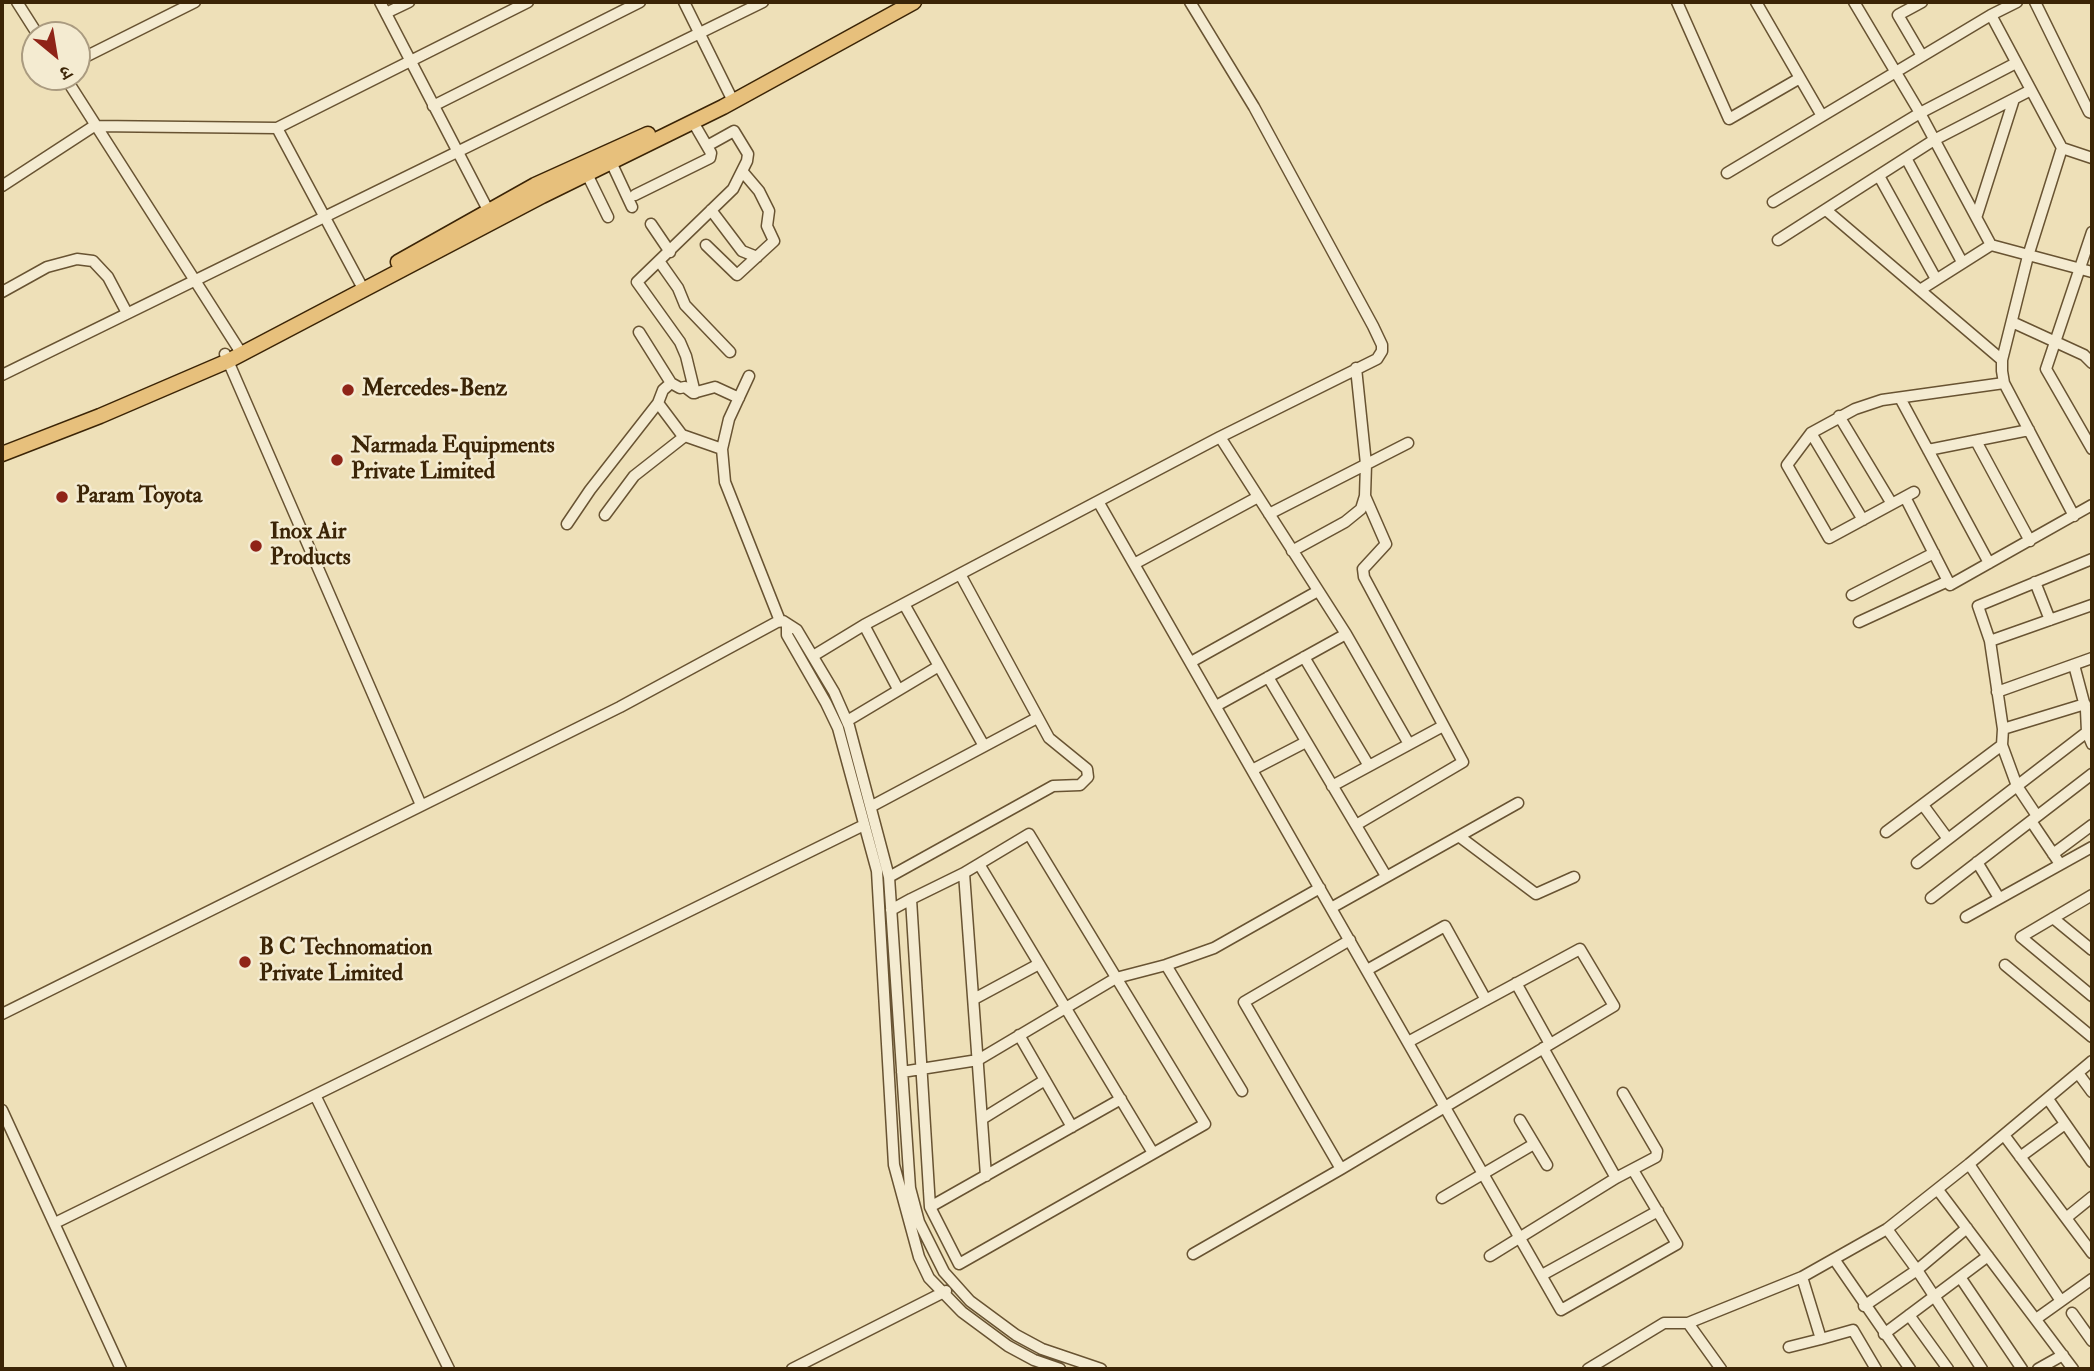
<!DOCTYPE html>
<meta charset="utf-8">
<style>
body{margin:0}
#map{position:relative;width:2094px;height:1371px;overflow:hidden;background:#eee0b8;font-family:"IM FELL Double Pica","Noto Serif Devanagari",serif}
canvas{display:block}
.frame{position:absolute;inset:0;border:4px solid #3b2406;pointer-events:none}
.north{position:absolute;left:21px;top:21px;width:70px;height:70px;box-sizing:border-box;background:#f4ebd1;border:2px solid #aa9b80;border-radius:50%;rotate:150deg;font-size:19px;font-weight:700;line-height:28px;text-align:center;color:#3b2406}
.north::after{content:'';display:block;margin:auto;width:24px;height:32px;background:#8f2418;clip-path:polygon(50% 0,100% 100%,50% 72%,0 100%)}
</style>
<div id="map">
<canvas width="2094" height="1371"></canvas>
<div class="frame"></div>
<div class="north">उ</div>
</div>
<script>
const g = document.querySelector('canvas').getContext('2d');
g.lineJoin = 'round';
const toPath = rows => new Path2D(rows.map(r => 'M' + r).join(''));
function strokePath(path, color, width, dash) { g.strokeStyle = color; g.lineWidth = width; g.lineCap = dash ? 'butt' : 'round'; g.setLineDash(dash || []); g.stroke(path); }
function write(font, color, halo, rows, align = 'center') {
  g.font = font + ' "IM FELL Double Pica",serif'; g.lineWidth = 5; g.setLineDash([]); g.textBaseline = 'middle'; g.strokeStyle = halo; g.fillStyle = color; for (const [text, x, y, turn = 0] of rows) {
    g.save(); g.translate(x, y); g.rotate((+turn || 0) * Math.PI / 180); g.textAlign = isNaN(turn) ? turn : align; if (halo) g.strokeText(text, 0, 0); g.fillText(text, 0, 0); g.restore();
  }
}
const minor = toPath([
 [17,2,38,35],
 [380,2,488,210],
 [684,2,733,101],
 [1677,2,1729,119,1800,78],
 [1756,2,1822,116],
 [1854,2,1920,113,1991,245],
 [2035,2,2089,112,2092,113],
 [386,13,409,2],
 [1991,15,2062,148,2092,158],
 [1922,56,1898,15,1922,2],
 [77,61,195,2],
 [65,77,238,348],
 [433,106,640,2],
 [277,128,360,283],
 [2062,148,2028,256,2002,360,2002,371,2004,383,2074,516],
 [1906,158,1962,262],
 [611,162,632,207],
 [1727,173,1991,15,2017,2],
 [587,174,608,217],
 [1879,176,1936,279],
 [2,186,94,126,277,128,528,2],
 [635,195,710,158,711,153,693,122],
 [1773,202,1920,113,2016,63],
 [711,210,742,251,757,257],
 [1826,210,2002,360],
 [1977,215,2014,99],
 [651,224,670,252],
 [2092,232,2046,369,2092,449],
 [1778,240,1934,140,2031,90],
 [706,245,737,275,774,241,767,226,769,211,759,191,742,171],
 [659,261,678,288,685,305,730,352],
 [1920,290,1991,245,2092,272],
 [2,292,47,267,77,259,93,261,108,277,127,313],
 [2012,322,2084,355,2092,363],
 [225,354,421,805],
 [2,375,763,2],
 [749,376,729,419,722,449,725,482,780,621],
 [671,383,680,388,685,387,693,393,715,387,739,398],
 [695,393,686,356,680,342,637,282,733,189,747,161,748,154,734,131,707,146],
 [1900,398,1989,563],
 [658,403,682,435,722,449],
 [1839,416,1892,504],
 [1811,433,1863,520],
 [1220,437,1346,634,1409,744],
 [1976,441,2030,541],
 [1928,450,2029,430],
 [1914,492,1829,538,1787,465,1811,433,1855,409,1882,400,2004,383],
 [1905,497,1950,585,2092,505],
 [1099,503,1561,1310,1677,1244,1633,1170],
 [1269,514,1408,443],
 [605,515,634,476,685,436],
 [567,524,590,490,658,403,663,390,671,383,639,332],
 [1292,551,1345,522,1361,509,1365,496,1366,464,1356,368],
 [1134,564,1258,497],
 [2035,582,2050,620],
 [1852,595,1934,553],
 [904,604,984,746],
 [1859,622,1948,581],
 [787,624,787,635,826,703,838,728,877,871,894,1165,919,1257,929,1278,962,1312,1008,1346,1034,1360,1060,1369],
 [864,625,898,689],
 [1990,641,2092,605],
 [813,656,864,625,960,574,1220,437,1377,359,1382,351,1382,345,1373,326,1254,107,1190,2],
 [1304,657,1369,766],
 [1191,662,1318,591],
 [2074,665,2086,710,2087,732,2092,744],
 [1268,677,1386,876],
 [1997,692,2092,658],
 [1216,706,1346,634],
 [847,721,939,666],
 [2003,729,2085,704],
 [1252,770,1306,742],
 [1332,786,1443,726],
 [1923,805,1948,839],
 [872,806,1037,718],
 [2037,816,2017,786,2002,745,2003,729,1990,641,1978,606,2092,559],
 [2031,821,2060,864],
 [1356,825,1463,762,1364,577,1363,569,1386,544,1365,496],
 [1886,832,2002,745],
 [1460,837,1536,894,1574,877],
 [2053,854,2092,825],
 [1977,862,1999,898],
 [1917,863,2087,732],
 [979,864,1153,1153],
 [964,873,986,1176],
 [889,877,1053,786,1080,785,1088,777,1087,769,1049,738,960,574],
 [2092,895,2021,937,2092,996],
 [1931,898,2092,774],
 [1331,908,1518,803],
 [891,910,911,899,964,873,1029,834,1205,1124,959,1264,930,1207,911,899],
 [1966,917,2092,847],
 [2053,918,2092,950],
 [1166,965,1242,1091],
 [2005,965,2092,1037],
 [1367,970,1445,926,1486,1000],
 [1516,983,1550,1044],
 [974,999,1039,964],
 [2,1014,620,707,777,622,783,621,797,630,834,692,849,726,889,877,910,1188,919,1222,944,1272,970,1301,1016,1335,1042,1349,1101,1369],
 [1019,1035,1072,1127],
 [1543,1048,1616,1178],
 [902,1072,978,1060,1116,978,1166,965,1214,948,1320,888],
 [2078,1073,2092,1092],
 [315,1095,449,1369],
 [2048,1099,2092,1162],
 [2,1110,121,1369],
 [982,1119,1045,1080],
 [1520,1120,1547,1165],
 [2004,1135,2092,1253],
 [2020,1157,2065,1124],
 [1969,1164,2061,1301],
 [1341,1169,1244,1002,1350,940],
 [1938,1190,2073,1369],
 [1442,1198,1534,1144],
 [930,1207,1121,1099],
 [2066,1218,2092,1197],
 [55,1223,864,825],
 [1887,1229,1917,1270,1982,1369],
 [1193,1254,1341,1169,1614,1006,1580,949,1408,1042],
 [1490,1256,1616,1178,1656,1157,1657,1151,1623,1093],
 [1834,1259,1910,1369],
 [1542,1275,1658,1211],
 [1960,1277,2022,1369],
 [1864,1306,1917,1270,1967,1228],
 [2072,1313,2092,1341],
 [1909,1315,1948,1369],
 [2036,1319,2092,1279],
 [1688,1323,1721,1369],
 [1884,1334,1988,1256],
 [1821,1339,1853,1330,1876,1369],
 [1789,1347,1821,1339,1802,1277],
 [792,1369,946,1291],
 [1588,1369,1664,1323,1688,1323,1802,1277,1887,1229,1969,1164,2092,1061],
 [2038,1369,2063,1355]
]);
const major = toPath([
 [398,262,535,185,648,134],
 [2,454,100,416,228,361,542,196,723,107,914,2]
]);
const markers = [
 [348,390,7,"#8f2418"],
 [337,460,7,"#8f2418"],
 [62,497,7,"#8f2418"],
 [256,546,7,"#8f2418"],
 [245,962,7,"#8f2418"]
];
const poiNames = [
 ["Mercedes-Benz",362,390],
 ["Narmada Equipments",351,447],
 ["Private Limited",351,473],
 ["Param Toyota",76,497],
 ["Inox Air",270,533],
 ["Products",270,559],
 ["B C Technomation",259,949],
 ["Private Limited",259,975]
];
strokePath(minor, '#685332', 13);
strokePath(major, '#3b2406', 17);
strokePath(minor, '#f4ebd1', 10);
strokePath(major, '#e7c07c', 14);
for (const [x, y, r, color] of markers) { const dot = new Path2D(); dot.arc(x, y, r, 0, 2 * Math.PI); g.fillStyle = color; g.fill(dot); strokePath(dot, '#f4ebd1', 2.5); }
write('bold 23px', '#3b2406', '#f4ebd1', poiNames, 'left');
</script>
